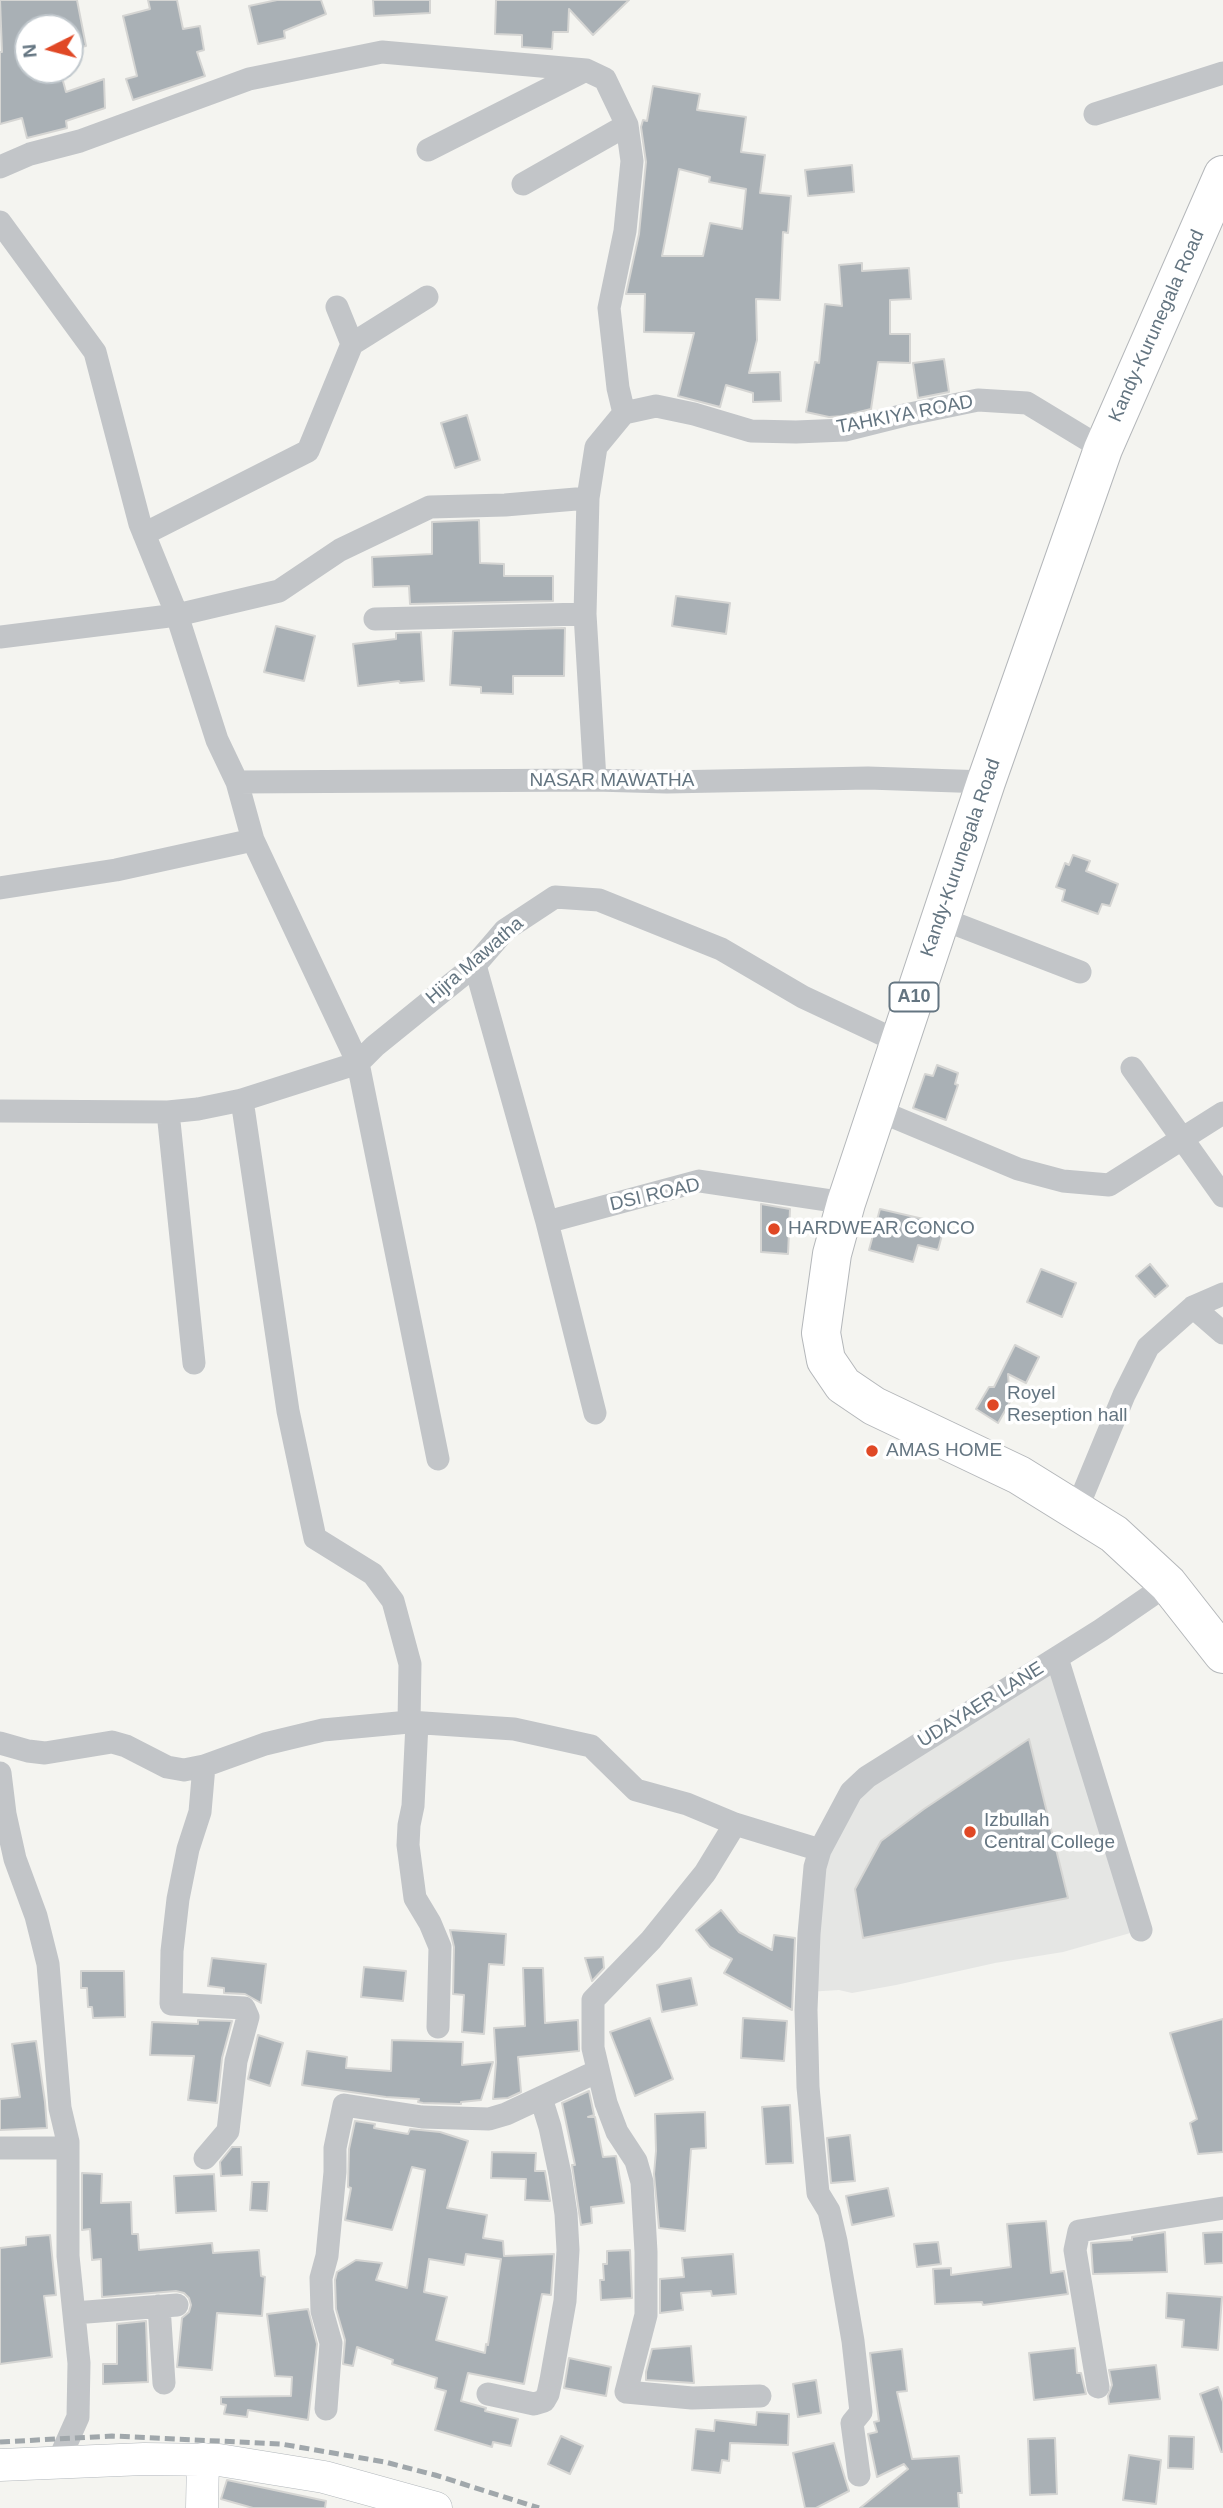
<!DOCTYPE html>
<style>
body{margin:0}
#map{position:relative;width:1223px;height:2508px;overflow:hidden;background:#f4f4f0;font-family:Arial,sans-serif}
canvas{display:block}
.north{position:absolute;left:14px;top:14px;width:70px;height:70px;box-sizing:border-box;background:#fff;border:2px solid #c1c8cd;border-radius:50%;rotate:264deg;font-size:19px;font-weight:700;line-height:28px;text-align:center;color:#647581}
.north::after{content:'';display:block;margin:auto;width:24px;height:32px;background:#e04825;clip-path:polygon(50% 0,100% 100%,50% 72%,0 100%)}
</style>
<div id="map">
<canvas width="1223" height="2508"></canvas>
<div class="north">N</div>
</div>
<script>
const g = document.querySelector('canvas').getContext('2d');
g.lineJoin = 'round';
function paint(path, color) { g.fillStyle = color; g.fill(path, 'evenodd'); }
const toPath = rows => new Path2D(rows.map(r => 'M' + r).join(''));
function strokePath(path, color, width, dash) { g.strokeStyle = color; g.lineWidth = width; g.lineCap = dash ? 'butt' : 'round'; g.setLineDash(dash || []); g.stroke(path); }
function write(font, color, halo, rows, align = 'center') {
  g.font = font + ' Arial,sans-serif'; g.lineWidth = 7; g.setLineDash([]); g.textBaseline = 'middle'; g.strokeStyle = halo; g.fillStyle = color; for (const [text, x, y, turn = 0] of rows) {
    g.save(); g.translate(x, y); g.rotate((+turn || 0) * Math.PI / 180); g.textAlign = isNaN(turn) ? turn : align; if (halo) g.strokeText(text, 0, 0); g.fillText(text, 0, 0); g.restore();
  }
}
const built = toPath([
 [1057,1658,1141,1930,1063,1952,995,1963,896,1985,852,1993,839,1990,807,1992,812,1894,851,1792]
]);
const building = toPath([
 [0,0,77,0,86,46,70,49,70,28,28,28,28,70,60,70,66,92,104,79,105,108,66,121,67,128,27,138,22,118,0,124,0,52,2,52,0,0],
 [148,0,177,0,183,29,200,26,204,50,197,52,205,76,133,100,126,79,137,76,123,16,150,9,148,0],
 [277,0,321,0,326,14,284,31,285,38,258,44,249,6,277,0],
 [373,0,430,0,430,13,374,16,373,0],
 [496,0,629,0,593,35,569,9,568,32,553,32,552,49,522,47,522,35,495,34,496,0],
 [653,86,700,94,697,110,746,117,741,152,765,155,760,193,791,196,788,233,783,232,780,300,756,299,757,340,749,373,780,372,781,401,753,402,753,393,726,385,720,407,678,396,694,333,644,332,645,294,626,294,639,234,646,162,641,127,643,120,647,121,653,86],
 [679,169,710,177,709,182,746,189,742,229,710,223,703,256,662,256,679,169],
 [852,165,854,192,808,196,805,170,852,165],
 [862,263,862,271,909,268,911,299,890,300,890,334,910,334,910,363,878,362,871,409,843,416,829,417,806,412,815,362,819,363,825,304,842,306,839,265,862,263],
 [944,359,949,392,918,398,913,363,944,359],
 [467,415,480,460,455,468,441,423,467,415],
 [479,520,480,563,504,564,504,576,553,576,553,601,410,604,409,586,373,587,372,557,432,554,432,522,479,520],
 [676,596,730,603,726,634,672,626,676,596],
 [276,626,315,636,304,681,264,672,276,626],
 [565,628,564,676,513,676,513,694,481,693,481,687,450,685,453,631,565,628],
 [421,632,424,681,400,683,399,681,358,686,353,644,396,639,396,633,421,632],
 [1073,855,1090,861,1086,871,1118,884,1110,906,1102,904,1098,914,1062,901,1065,890,1056,887,1065,863,1069,865,1073,855],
 [937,1065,958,1073,955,1084,958,1085,946,1120,913,1108,925,1074,933,1076,937,1065],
 [761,1204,790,1209,788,1254,761,1252,761,1204],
 [880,1209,945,1224,938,1250,918,1245,913,1262,869,1250,880,1209],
 [1150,1264,1168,1286,1155,1297,1136,1276,1150,1264],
 [1041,1269,1076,1283,1062,1317,1027,1302,1041,1269],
 [1015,1345,1039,1357,1026,1383,1008,1374,1010,1402,998,1423,976,1409,989,1387,994,1387,1015,1345],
 [1029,1739,1068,1898,863,1938,855,1889,881,1841,924,1809,1029,1739],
 [721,1910,739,1932,772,1950,774,1935,795,1938,792,2010,724,1973,732,1959,710,1947,696,1930,721,1910],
 [450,1930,506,1934,504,1965,489,1964,484,2034,462,2032,464,1995,453,1994,454,1947,450,1930],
 [603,1957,604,1968,592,1981,585,1958,603,1957],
 [212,1958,266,1964,261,2003,245,1994,224,1993,224,1988,208,1986,212,1958],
 [364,1967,406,1971,403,2001,361,1997,364,1967],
 [523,1968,543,1968,545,2023,578,2020,579,2051,518,2057,521,2092,508,2098,493,2099,496,2062,494,2028,525,2026,523,1968],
 [81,1971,124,1971,125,2017,93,2018,92,2007,88,2007,87,1988,81,1988,81,1971],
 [691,1978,697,2005,662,2012,657,1985,691,1978],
 [650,2018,673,2079,635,2096,610,2032,650,2018],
 [743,2018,787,2021,784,2061,741,2058,743,2018],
 [1223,2019,1223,2152,1198,2154,1190,2123,1197,2119,1170,2033,1223,2019],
 [198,2020,232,2021,222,2058,217,2103,188,2100,194,2056,150,2055,152,2022,198,2024,198,2020],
 [258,2035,283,2043,270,2086,248,2079,258,2035],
 [392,2040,463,2042,462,2065,493,2062,481,2100,461,2102,461,2104,423,2103,418,2102,419,2099,386,2097,302,2085,307,2051,347,2057,346,2068,391,2071,392,2040],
 [36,2041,45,2102,47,2128,0,2130,0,2099,20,2097,12,2044,36,2041],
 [589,2091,594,2115,588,2117,595,2117,603,2157,616,2156,624,2203,591,2207,592,2223,581,2225,572,2165,575,2165,562,2103,589,2091],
 [790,2105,793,2163,766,2164,762,2107,790,2105],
 [705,2112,706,2148,691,2149,685,2231,659,2228,654,2174,656,2151,655,2114,705,2112],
 [355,2121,375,2124,374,2128,408,2134,410,2129,440,2132,468,2141,447,2208,487,2215,483,2238,503,2241,504,2256,554,2254,551,2295,542,2294,524,2384,468,2373,461,2401,486,2408,485,2411,518,2419,511,2446,493,2442,492,2447,435,2430,446,2391,435,2388,437,2378,392,2364,393,2360,357,2347,353,2366,343,2364,345,2340,336,2309,335,2280,337,2272,356,2260,382,2263,376,2280,407,2288,425,2170,412,2167,392,2230,345,2220,351,2188,348,2187,349,2149,355,2121],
 [466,2254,501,2259,488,2345,486,2344,485,2353,436,2340,447,2297,424,2292,429,2259,464,2265,466,2254],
 [850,2135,855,2181,831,2183,827,2138,850,2135],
 [232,2147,241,2147,242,2175,221,2176,220,2162,232,2147],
 [492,2152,536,2153,535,2171,545,2171,550,2201,525,2200,526,2179,491,2178,492,2152],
 [82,2173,102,2174,101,2203,131,2202,132,2234,138,2234,139,2250,212,2243,213,2253,259,2250,261,2276,265,2277,262,2316,217,2313,212,2370,177,2367,182,2318,189,2312,191,2305,189,2298,184,2293,176,2291,102,2297,101,2259,92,2260,90,2229,82,2230,82,2173],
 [214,2174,216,2211,176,2213,174,2176,214,2174],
 [252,2182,269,2182,267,2211,250,2210,252,2182],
 [888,2188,894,2216,852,2225,846,2196,888,2188],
 [1046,2221,1051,2273,1064,2271,1068,2294,983,2305,982,2302,935,2304,933,2269,951,2268,951,2275,1011,2267,1007,2224,1046,2221],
 [1165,2232,1167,2272,1093,2274,1091,2243,1132,2240,1132,2237,1165,2232],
 [1223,2232,1223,2263,1205,2264,1203,2233,1223,2232],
 [50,2235,56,2295,44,2296,52,2357,0,2364,0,2248,26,2245,26,2237,50,2235],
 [938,2242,941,2264,917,2267,914,2244,938,2242],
 [630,2250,632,2298,601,2300,600,2280,604,2280,603,2264,607,2264,607,2251,630,2250],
 [733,2254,736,2294,712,2296,711,2291,681,2293,683,2310,660,2313,660,2279,684,2277,682,2258,733,2254],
 [1167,2293,1222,2297,1218,2350,1182,2347,1184,2320,1166,2318,1167,2293],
 [308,2309,317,2344,308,2420,248,2410,247,2417,224,2414,226,2405,221,2404,221,2397,291,2396,292,2377,275,2376,267,2314,308,2309],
 [146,2321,148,2382,103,2384,103,2364,117,2364,117,2324,146,2321],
 [691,2346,694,2383,646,2380,646,2372,652,2349,691,2346],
 [1075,2348,1077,2373,1081,2373,1086,2394,1034,2400,1029,2353,1075,2348],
 [902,2349,907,2391,897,2392,912,2459,959,2456,962,2493,958,2493,959,2508,860,2508,908,2469,904,2464,877,2477,868,2434,877,2432,874,2422,879,2421,870,2353,902,2349],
 [569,2358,611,2367,606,2396,564,2388,569,2358],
 [1156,2365,1160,2399,1109,2404,1108,2396,1112,2385,1109,2370,1156,2365],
 [816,2380,821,2413,798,2417,793,2384,816,2380],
 [1218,2387,1223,2402,1223,2452,1221,2452,1200,2394,1218,2387],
 [757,2412,789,2414,788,2445,730,2443,729,2461,722,2460,720,2473,692,2470,696,2429,714,2431,715,2420,756,2425,757,2412],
 [561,2436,583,2446,570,2474,548,2464,561,2436],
 [1169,2436,1194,2437,1193,2469,1168,2468,1169,2436],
 [1055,2438,1057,2494,1030,2495,1028,2439,1055,2438],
 [834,2443,849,2491,816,2508,805,2508,793,2453,834,2443],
 [1129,2455,1161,2460,1156,2504,1123,2500,1129,2455],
 [227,2480,326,2501,325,2508,253,2508,221,2499,227,2480]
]);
const street = toPath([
 [1095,114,1223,73],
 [428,150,586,70],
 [0,167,30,154,80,141,249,79,382,52,586,70,605,79,627,125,632,161,625,231,609,308,618,388,624,413],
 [523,184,627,125],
 [0,222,95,352,140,524,177,615,217,740,237,782,253,840,358,1063,438,1459],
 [337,307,352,344],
 [588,498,596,447,624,413,656,406,694,414,751,431,796,432,845,430,905,415,978,400,1027,403,1103,449],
 [144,534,308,451,352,344,427,297],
 [375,619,585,614],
 [0,637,177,615,279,591,340,550,430,507,505,505,588,498,585,614,595,780],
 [237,782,595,780,667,782,868,778,986,782],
 [0,888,116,870,253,840],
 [940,918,1080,972],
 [475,965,547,1222,595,1413],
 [1132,1068,1223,1196],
 [242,1100,288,1411,315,1538,373,1574,393,1601,410,1664,409,1722],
 [877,1110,1018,1169,1063,1181,1109,1185,1223,1113],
 [0,1111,168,1112,198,1109,242,1100,358,1063,375,1046,475,965,505,930,555,897,599,900,721,949,803,997,899,1042],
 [168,1112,194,1363],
 [547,1222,699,1181,846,1203],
 [1193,1307,1223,1333],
 [1076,1511,1124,1395,1148,1347,1193,1307,1223,1294],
 [1057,1658,1141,1930],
 [417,1723,413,1806,409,1825,408,1845,415,1898,430,1923,440,1947,438,2027],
 [0,1743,28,1751,45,1753,112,1742,126,1746,167,1767,184,1770,204,1766,265,1744,323,1730,409,1722,514,1729,591,1746,636,1790,687,1804,735,1824,820,1850],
 [204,1766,200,1812,188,1849,178,1899,172,1951,171,2004,244,2008,248,2017,236,2061,228,2131,205,2158],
 [0,1773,5,1814,15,1859,36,1916,48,1964,60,2108,68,2142,68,2256,79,2363,78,2417,58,2462],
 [735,1824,705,1873,651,1940,593,2000,593,2048,606,2103,617,2132,636,2161,642,2182,646,2252,646,2315,626,2392,692,2398,760,2396],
 [0,2148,68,2148],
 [159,2306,164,2383],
 [74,2313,177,2305],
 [1098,2387,1075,2250,1079,2231,1223,2208],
 [488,2394,534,2404,544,2401,548,2394,551,2380,565,2301,568,2250,566,2214,560,2174,550,2127,541,2098],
 [326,2409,331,2343,322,2311,321,2278,327,2256,335,2172,335,2148,344,2105,422,2117,489,2119,506,2114,598,2071],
 [859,2475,852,2423,861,2412,853,2341,836,2241,829,2211,818,2193,808,2087,806,2010,809,1934,815,1867,820,1850,851,1792,867,1777,1101,1630,1168,1584]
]);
const secondary = toPath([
 [0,2465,144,2459,219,2460,324,2477,436,2508],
 [202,2508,203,2459]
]);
const highway = toPath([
 [1223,175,1103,449,986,782,846,1203,832,1254,821,1333,826,1360,843,1385,874,1406,1019,1475,1114,1534,1168,1584,1223,1654]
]);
const rail = toPath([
 [0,2442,112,2436,281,2444,385,2462,435,2475,539,2508]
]);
const markers = [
 [774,1229,7,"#e04825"],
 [993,1405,7,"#e04825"],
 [872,1451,7,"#e04825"],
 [970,1832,7,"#e04825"]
];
const shields = [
 [914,997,49]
];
const shieldNames = [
 ["A10",914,997]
];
const streetNames = [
 ["Kandy-Kurunegala Road",1157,326,-66],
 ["TAHKIYA ROAD",905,415,-11],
 ["NASAR MAWATHA",612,781],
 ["Kandy-Kurunegala Road",961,858,-71],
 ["Hijra Mawatha",475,961,-41],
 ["DSI ROAD",655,1195,-13],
 ["UDAYAER LANE",981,1705,-32]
];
const poiNames = [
 ["HARDWEAR CONCO",788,1229],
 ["Royel",1007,1394],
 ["Reseption hall",1007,1416],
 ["AMAS HOME",886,1451],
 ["Izbullah",984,1821],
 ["Central College",984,1843]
];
paint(built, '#e5e6e4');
paint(building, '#a9b0b5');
strokePath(building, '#d5d5d3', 2);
strokePath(secondary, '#b2b7bb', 33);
strokePath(highway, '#b4b7ba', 40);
strokePath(street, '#c2c5c8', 23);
strokePath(secondary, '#fff', 32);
strokePath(highway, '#fff', 38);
strokePath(rail, '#a0a7ab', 5, [10, 5]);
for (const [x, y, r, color] of markers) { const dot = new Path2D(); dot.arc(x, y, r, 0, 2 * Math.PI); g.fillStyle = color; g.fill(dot); strokePath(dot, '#fff', 2.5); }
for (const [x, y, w] of shields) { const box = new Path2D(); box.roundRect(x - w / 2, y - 14.5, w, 29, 5); g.fillStyle = '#fff'; g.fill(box); strokePath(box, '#647581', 2); }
write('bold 18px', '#647581', null, shieldNames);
write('19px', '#647581', '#fff', streetNames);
write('19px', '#647581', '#fff', poiNames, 'left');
</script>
